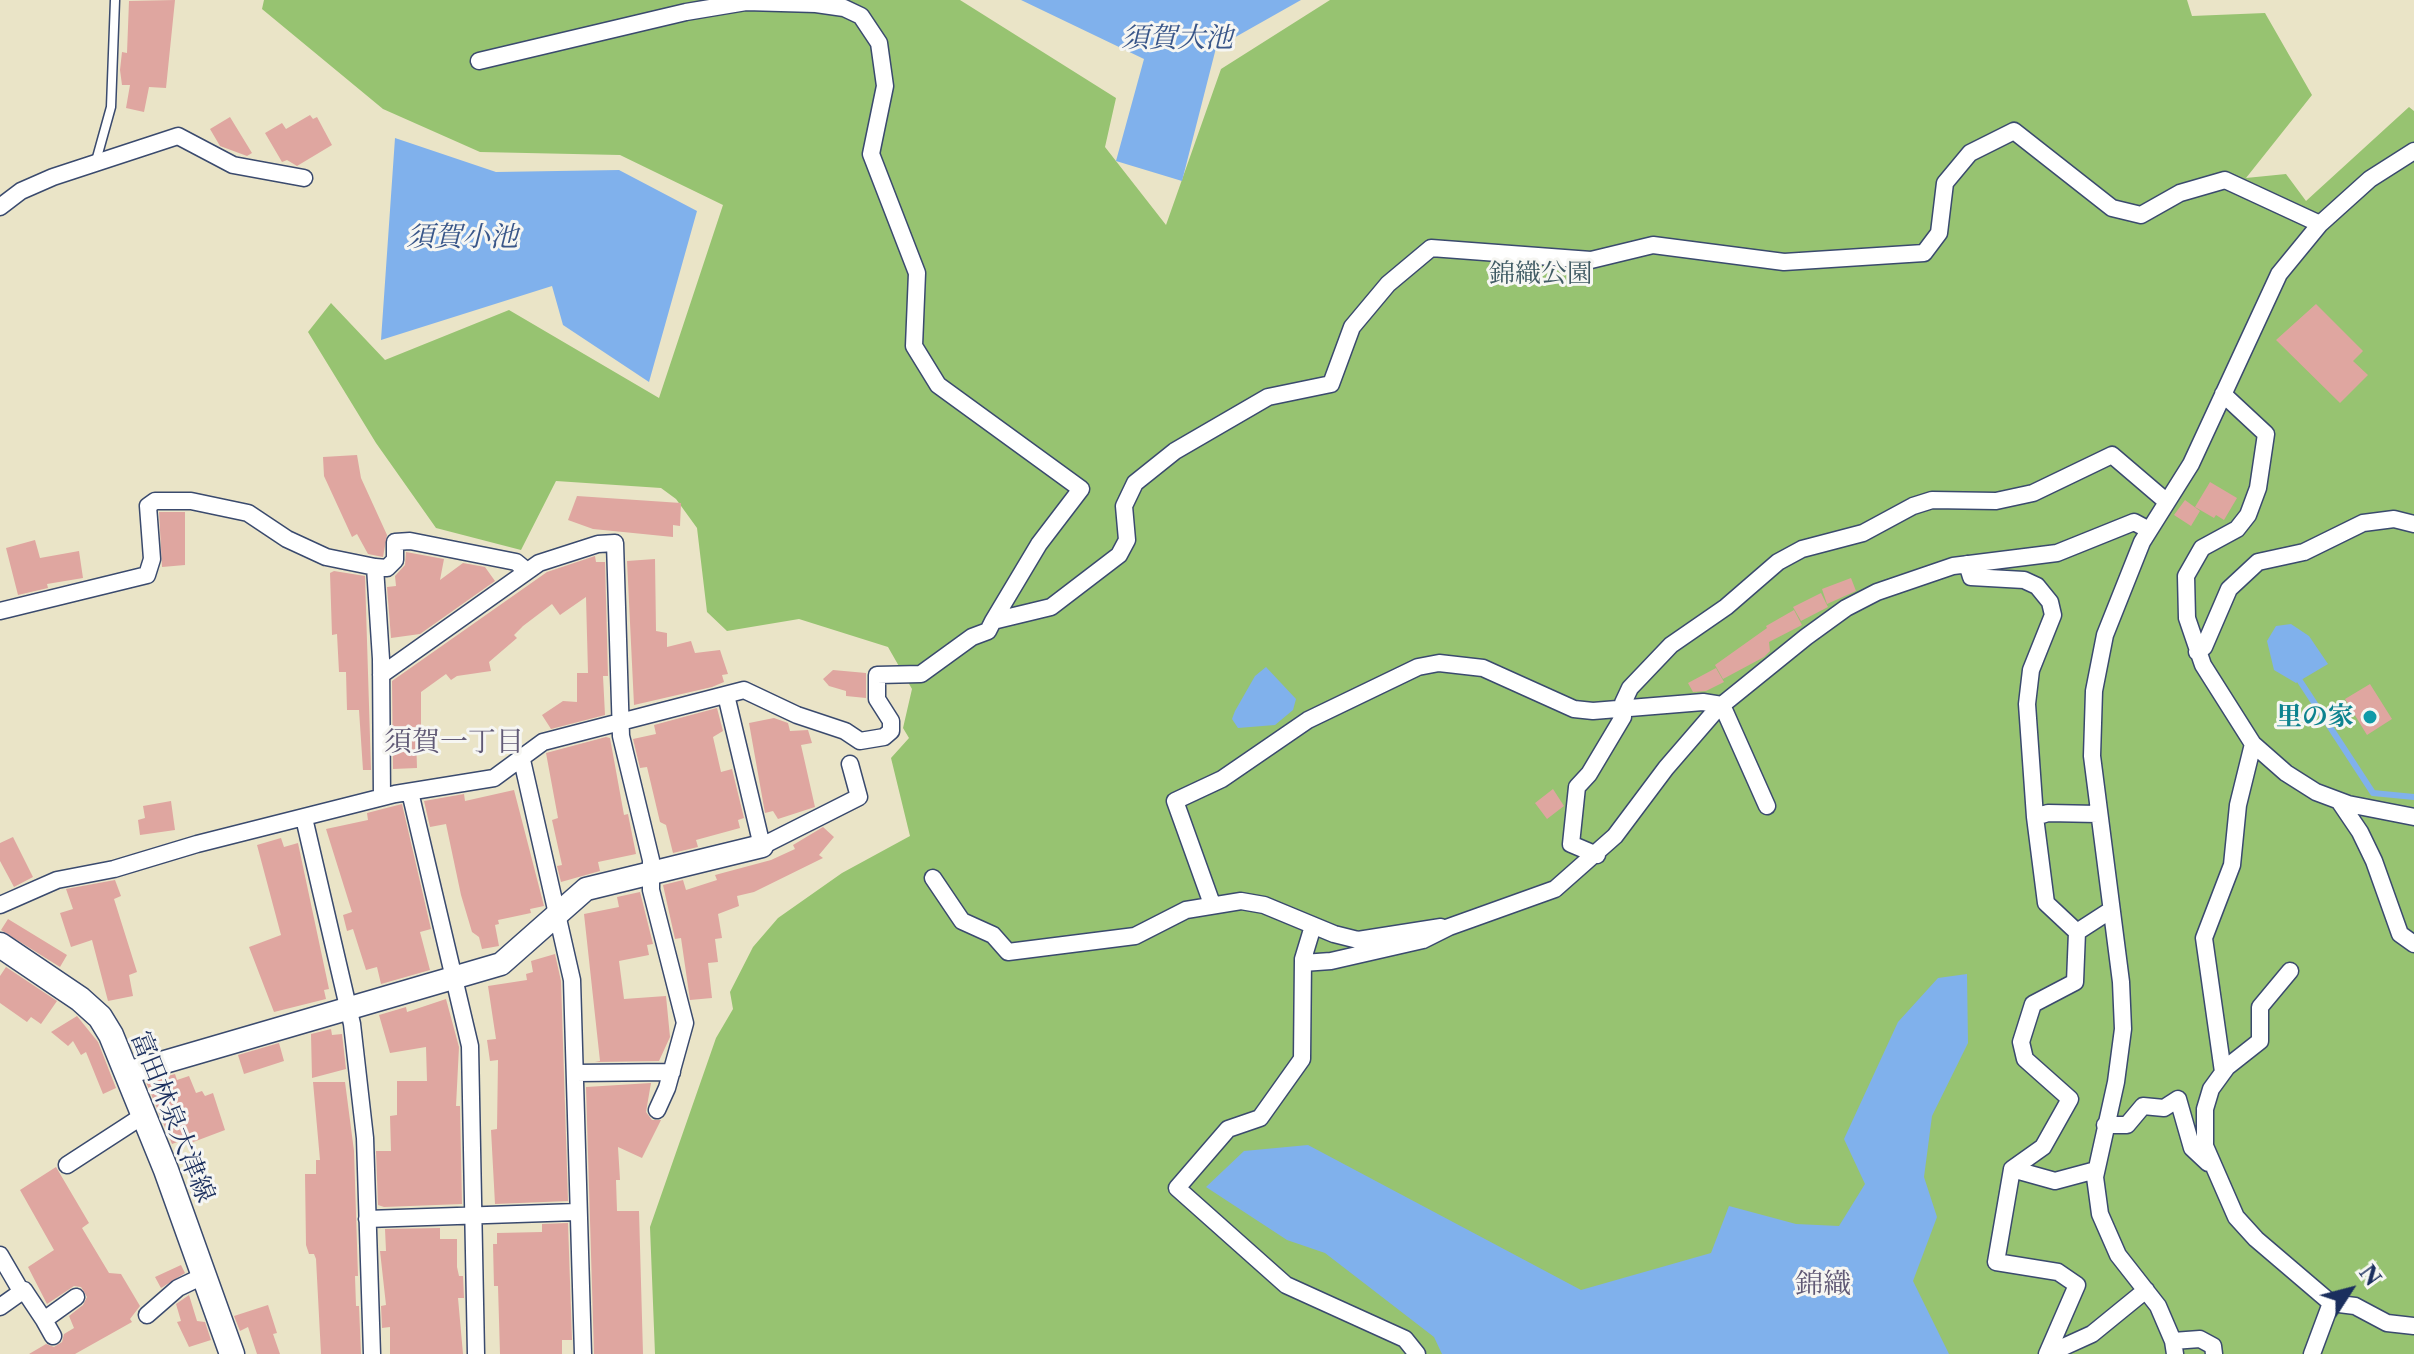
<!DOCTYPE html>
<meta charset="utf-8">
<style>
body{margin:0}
#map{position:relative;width:2414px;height:1354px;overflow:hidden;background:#eae4c7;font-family:"Libre Caslon Text",serif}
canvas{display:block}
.north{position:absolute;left:2310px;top:1250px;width:80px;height:80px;-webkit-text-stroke:6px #f6f6f2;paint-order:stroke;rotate:54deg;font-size:22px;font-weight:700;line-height:32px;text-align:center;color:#1b2f5e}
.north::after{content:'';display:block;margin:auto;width:28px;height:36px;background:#1b2f5e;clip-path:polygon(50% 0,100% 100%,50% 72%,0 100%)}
</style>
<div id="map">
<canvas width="2414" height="1354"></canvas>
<div class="north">N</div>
</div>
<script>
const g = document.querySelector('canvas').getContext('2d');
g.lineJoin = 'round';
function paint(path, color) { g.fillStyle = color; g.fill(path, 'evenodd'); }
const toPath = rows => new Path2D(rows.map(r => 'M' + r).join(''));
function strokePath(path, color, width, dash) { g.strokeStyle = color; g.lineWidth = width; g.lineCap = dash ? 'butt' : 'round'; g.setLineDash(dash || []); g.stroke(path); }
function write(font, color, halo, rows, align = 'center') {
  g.font = font + ' "Libre Caslon Text","Noto Serif JP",serif'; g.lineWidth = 6; g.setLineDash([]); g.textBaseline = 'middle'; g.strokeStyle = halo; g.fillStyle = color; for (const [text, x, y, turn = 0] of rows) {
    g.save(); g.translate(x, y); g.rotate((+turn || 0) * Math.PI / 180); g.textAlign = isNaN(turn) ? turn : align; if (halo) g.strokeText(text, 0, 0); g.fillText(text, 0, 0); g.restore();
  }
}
const green = toPath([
 [264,0,960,0,1116,98,1105,147,1166,225,1221,69,1330,0,2187,0,2192,16,2265,13,2312,95,2246,178,2286,174,2306,201,2409,107,2414,111,2414,1354,655,1354,650,1227,716,1038,733,1009,730,992,753,947,778,918,842,873,910,836,891,758,909,738,903,728,912,689,888,647,799,619,727,631,707,612,697,528,676,499,661,488,556,481,521,550,436,528,376,443,308,332,331,303,385,360,509,310,659,398,723,205,620,155,480,152,383,109,262,9]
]);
const water = toPath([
 [1021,0,1301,0,1216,48,1182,181,1116,161,1144,59],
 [395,138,496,172,619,170,697,211,649,382,563,325,552,286,381,340],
 [2291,624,2309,636,2328,664,2296,683,2274,670,2267,641,2276,626],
 [1266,667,1296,699,1293,710,1275,725,1238,728,1232,719,1235,711,1255,676],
 [1967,974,1968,1043,1932,1116,1924,1177,1937,1217,1913,1281,1949,1354,1442,1354,1434,1337,1325,1253,1287,1240,1206,1187,1244,1151,1308,1145,1581,1290,1711,1253,1729,1206,1796,1224,1839,1226,1865,1184,1844,1139,1898,1022,1938,978]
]);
const stream = toPath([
 [2300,681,2373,793,2414,797]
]);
const building = toPath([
 [175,0,166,88,149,87,144,112,126,108,130,85,122,85,120,70,122,52,127,53,129,1],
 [310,115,313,119,317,117,332,145,297,166,287,160,282,162,265,133,282,123,286,129],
 [230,117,252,153,247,156,220,146,210,129],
 [2316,304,2363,351,2353,361,2368,375,2340,403,2276,340],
 [357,455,361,478,387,535,383,557,368,554,357,534,352,537,324,476,323,457],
 [2210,482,2237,498,2224,520,2216,515,2214,518,2195,507],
 [577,496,681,503,680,526,673,525,673,537,593,529,568,520],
 [2185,500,2200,511,2191,526,2174,515],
 [159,512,185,512,185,565,162,567],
 [35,540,40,558,79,551,83,578,47,584,48,588,18,595,6,548],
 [406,552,444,559,440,580,463,563,485,567,495,581,420,634,391,638,387,587,396,586,395,576,405,565],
 [595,556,596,562,605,562,608,676,603,676,605,715,551,729,542,715,563,701,577,702,577,673,588,673,586,597,560,615,552,604,523,626,514,635,517,638,489,662,491,671,457,676,451,680,446,674,421,692,421,735,416,735,417,768,393,769,392,681,547,572],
 [655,559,656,631,667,633,667,647,691,641,695,653,720,650,728,674,722,675,724,682,712,687,634,705,627,561],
 [334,571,365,576,371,770,363,770,359,710,347,710,346,672,339,672,337,634,332,635,330,573],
 [1851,578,1856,591,1827,604,1822,589],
 [1821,593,1828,607,1801,621,1793,607],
 [1794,610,1802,625,1769,642,1770,651,1764,657,1723,679,1715,665,1767,628,1766,626],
 [1716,668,1724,682,1706,691,1693,692,1688,683],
 [833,670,866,673,866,698,846,696,846,691,829,686,823,679],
 [2370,684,2392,719,2367,735,2345,699],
 [717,708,723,731,713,737,721,772,732,769,744,818,738,820,740,828,696,840,698,847,673,853,666,825,660,822,647,767,640,768,633,739,656,734,654,725],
 [774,718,788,723,790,731,808,730,812,743,801,745,815,807,778,819,773,811,765,813,749,723],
 [606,737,610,738,624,815,628,814,636,854,598,862,600,871,561,882,557,866,562,865,552,820,558,818,546,753],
 [1553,789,1564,806,1547,819,1535,803],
 [514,790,544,906,530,909,531,913,498,920,499,924,495,925,499,946,482,949,479,937,472,932,461,895,446,824,430,827,424,801,464,794,465,801],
 [171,801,175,830,140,835,138,820,145,818,143,806],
 [402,804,431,929,420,932,430,970,381,984,377,967,366,970,353,929,347,931,343,915,352,912,326,829,368,820,367,813],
 [823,827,834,837,819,855,823,858,754,892,737,896,739,906,718,914,722,938,715,939,718,962,708,963,712,998,690,1000,681,938,675,939,663,885,683,880,686,890,717,880,715,875,771,860,795,849,793,845],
 [13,837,33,877,14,887,0,861,0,843],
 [281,838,284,847,298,843,329,989,324,990,326,999,274,1012,249,947,281,935,257,845],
 [115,880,121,896,114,899,137,972,129,975,133,996,108,1001,92,940,71,947,60,913,73,909,66,889],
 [640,892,653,944,647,945,649,955,619,961,624,999,666,996,670,1037,659,1061,595,1062,600,1061,584,914,619,907,617,897],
 [8,919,67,955,60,967,1,930],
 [555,954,561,981,568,1201,495,1204,491,1130,497,1129,498,1060,490,1061,487,1040,496,1039,488,986,527,980,526,974,533,972,531,961],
 [6,967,57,1001,41,1024,31,1017,27,1022,0,1003,0,976],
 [446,999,459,1047,456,1106,460,1106,462,1204,384,1207,378,1205,376,1151,391,1151,390,1116,397,1115,397,1081,427,1081,426,1047,390,1053,379,1015,406,1007,407,1012],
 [77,1016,98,1042,116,1088,103,1094,86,1052,81,1055,73,1041,68,1046,51,1032],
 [331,1029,332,1035,342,1034,346,1069,312,1078,311,1034],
 [279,1043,284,1061,244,1074,238,1055],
 [175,1074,177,1080,189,1076,196,1093,202,1091,205,1096,213,1093,225,1130,188,1144,186,1139,172,1144,146,1082],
 [313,1082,345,1082,354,1151,358,1276,355,1276,356,1306,359,1306,361,1354,321,1354,316,1259,314,1254,309,1254,306,1245,305,1174,316,1174,316,1160,320,1160],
 [651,1083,646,1112,652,1120,661,1120,642,1158,618,1147,620,1180,616,1180,617,1211,639,1211,643,1354,594,1354,586,1087],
 [56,1167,89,1223,82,1228,109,1273,121,1274,140,1306,130,1319,132,1322,75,1354,29,1354,46,1344,54,1347,62,1342,64,1334,74,1328,69,1316,83,1305,87,1297,81,1287,74,1286,47,1304,28,1267,54,1250,20,1190],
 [568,1223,572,1340,562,1340,562,1354,500,1354,498,1286,494,1286,493,1244,497,1244,497,1233,542,1232,542,1224],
 [440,1228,440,1239,457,1239,457,1267,459,1276,463,1276,464,1298,458,1298,463,1354,390,1354,390,1327,382,1328,381,1306,386,1305,380,1251,386,1251,385,1229],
 [181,1265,185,1273,161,1288,155,1277],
 [189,1295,197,1321,205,1322,211,1340,189,1347,177,1322,181,1321,176,1304],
 [268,1305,277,1333,273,1334,280,1354,257,1354,248,1327,240,1331,234,1316]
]);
const lane = toPath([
 [96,161,111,107,115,0]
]);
const street = toPath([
 [479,61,686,12,746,2,816,4,844,8,861,16,879,43,885,86,871,154,917,273,914,346,938,385,1081,489,1039,544,993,621],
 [0,207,21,191,53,177,178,136,233,165,304,178],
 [2223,394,2266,434,2258,488,2248,515,2237,529,2202,548,2186,576,2187,618,2203,665,2253,744,2286,773,2316,792,2348,804,2414,817],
 [1967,564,1971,577,2024,580,2037,586,2050,602,2053,615,2031,670,2027,704,2035,817],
 [375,567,381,659,382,797],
 [0,611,147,575,152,559,148,506,155,501,191,501,248,513,287,539,326,557,375,567,387,568,395,560,395,542,410,541,516,562,527,571],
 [2197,652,2204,647,2229,589,2258,562,2304,552,2363,523,2394,519,2414,524],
 [381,675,539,563,598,544,615,543,621,736,651,860,651,890,685,1023,667,1088,657,1110],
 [726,695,762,846,859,797,850,764],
 [1722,705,1767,806],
 [522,760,572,980,583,1354],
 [410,792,470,1046,476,1354],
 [2339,801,2360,832,2374,861,2400,934,2414,944],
 [304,818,352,1024,365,1138,372,1354],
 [1597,855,1571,844,1577,787,1589,774,1623,717,1623,703,1630,688,1671,645,1726,607,1778,562,1802,549,1863,533,1913,506,1932,500,1996,501,2033,493,2112,455,2167,502],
 [933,878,962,921,993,935,1008,952,1135,936,1186,910,1241,901,1264,905,1334,934,1358,940,1441,927],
 [1212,904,1175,801,1222,779,1308,720,1418,667,1439,663,1483,668,1574,709,1593,711,1703,702,1722,705],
 [0,905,57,880,114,869,197,844,395,794,494,778,543,742,744,690,797,715,845,731,860,741,884,737,891,731,891,721,877,699,877,675,921,674,972,637,988,631,993,621,1051,607,1119,555,1127,540,1124,506,1135,483,1175,451,1268,397,1331,384,1352,327,1388,284,1431,248,1591,260,1653,245,1784,262,1924,253,1939,233,1945,183,1970,153,2014,131,2112,208,2141,215,2180,193,2225,180,2320,224],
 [1313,926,1303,959,1302,1059,1260,1118,1228,1129,1177,1188,1286,1285,1405,1339,1417,1354],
 [2077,932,2046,903,2035,817,2048,813,2098,814],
 [1303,963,1331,961,1423,940,1449,927,1555,889,1615,836,1666,768,1717,709,1806,637,1846,608,1877,592,1953,566,2057,553,2134,522,2149,530],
 [2290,971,2260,1007,2260,1041,2227,1067,2211,1089,2205,1109,2205,1146,2236,1217,2256,1239,2331,1303,2355,1306,2387,1323,2414,1326],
 [2223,1072,2204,938,2232,865,2238,805,2253,744],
 [576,1073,672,1072],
 [2105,1125,2127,1125,2143,1106,2164,1108,2178,1099,2192,1148,2208,1163],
 [67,1165,144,1115],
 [2012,1169,2055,1181,2096,1170],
 [367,1219,577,1212],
 [0,1255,21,1291],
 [0,1307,24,1290,44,1320,76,1297],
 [147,1315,178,1288,203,1276],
 [44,1320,53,1336],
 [2173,1341,2200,1339,2213,1346,2214,1354],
 [2047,1354,2077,1285,2058,1272,1996,1262,2012,1169,2043,1147,2070,1099,2025,1059,2021,1042,2033,1004,2075,982,2077,932,2111,910],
 [2048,1354,2092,1334,2146,1290],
 [2175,1354,2173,1341,2158,1306,2118,1255,2100,1214,2095,1177,2116,1082,2123,1029,2121,982,2092,756,2094,691,2105,635,2142,542,2191,464,2279,274,2320,224,2370,179,2414,151],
 [2312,1354,2331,1303]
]);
const secondary = toPath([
 [127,1073,501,964,586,889,762,846]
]);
const primary = toPath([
 [0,945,80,999,100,1017,111,1035,166,1170,232,1354]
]);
const markers = [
 [2370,717,8,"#0f9aa8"]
];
const parkNames = [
 ["錦織公園",1541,274]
];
const cultureNames = [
 ["里の家",2354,717]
];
const streetNames = [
 ["富田林泉大津線",172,1117,68]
];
const waterNames = [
 ["須賀大池",1177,39],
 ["須賀小池",462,238]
];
const neighbourhoodNames = [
 ["須賀一丁目",454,743],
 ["錦織",1823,1285]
];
paint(green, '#97c371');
paint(water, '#80b1ec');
strokePath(stream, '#80b1ec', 6);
paint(building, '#dfa6a0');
strokePath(lane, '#3a4a6e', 11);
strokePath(street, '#3a4a6e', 19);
strokePath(secondary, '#3a4a6e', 25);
strokePath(primary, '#3a4a6e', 27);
strokePath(lane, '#fff', 8);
strokePath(street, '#fff', 16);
strokePath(secondary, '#fff', 22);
strokePath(primary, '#fff', 24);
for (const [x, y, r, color] of markers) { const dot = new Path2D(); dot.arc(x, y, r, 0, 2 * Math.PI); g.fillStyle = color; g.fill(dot); strokePath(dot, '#f6f6f2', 3); }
write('26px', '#405b64', '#f6f6f2', parkNames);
write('bold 26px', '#0d838f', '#f6f6f2', cultureNames, 'right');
write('26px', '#1b2f5e', '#f6f6f2', streetNames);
write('italic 28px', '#395689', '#f6f6f2', waterNames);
write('28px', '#605975', '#f6f6f2', neighbourhoodNames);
</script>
